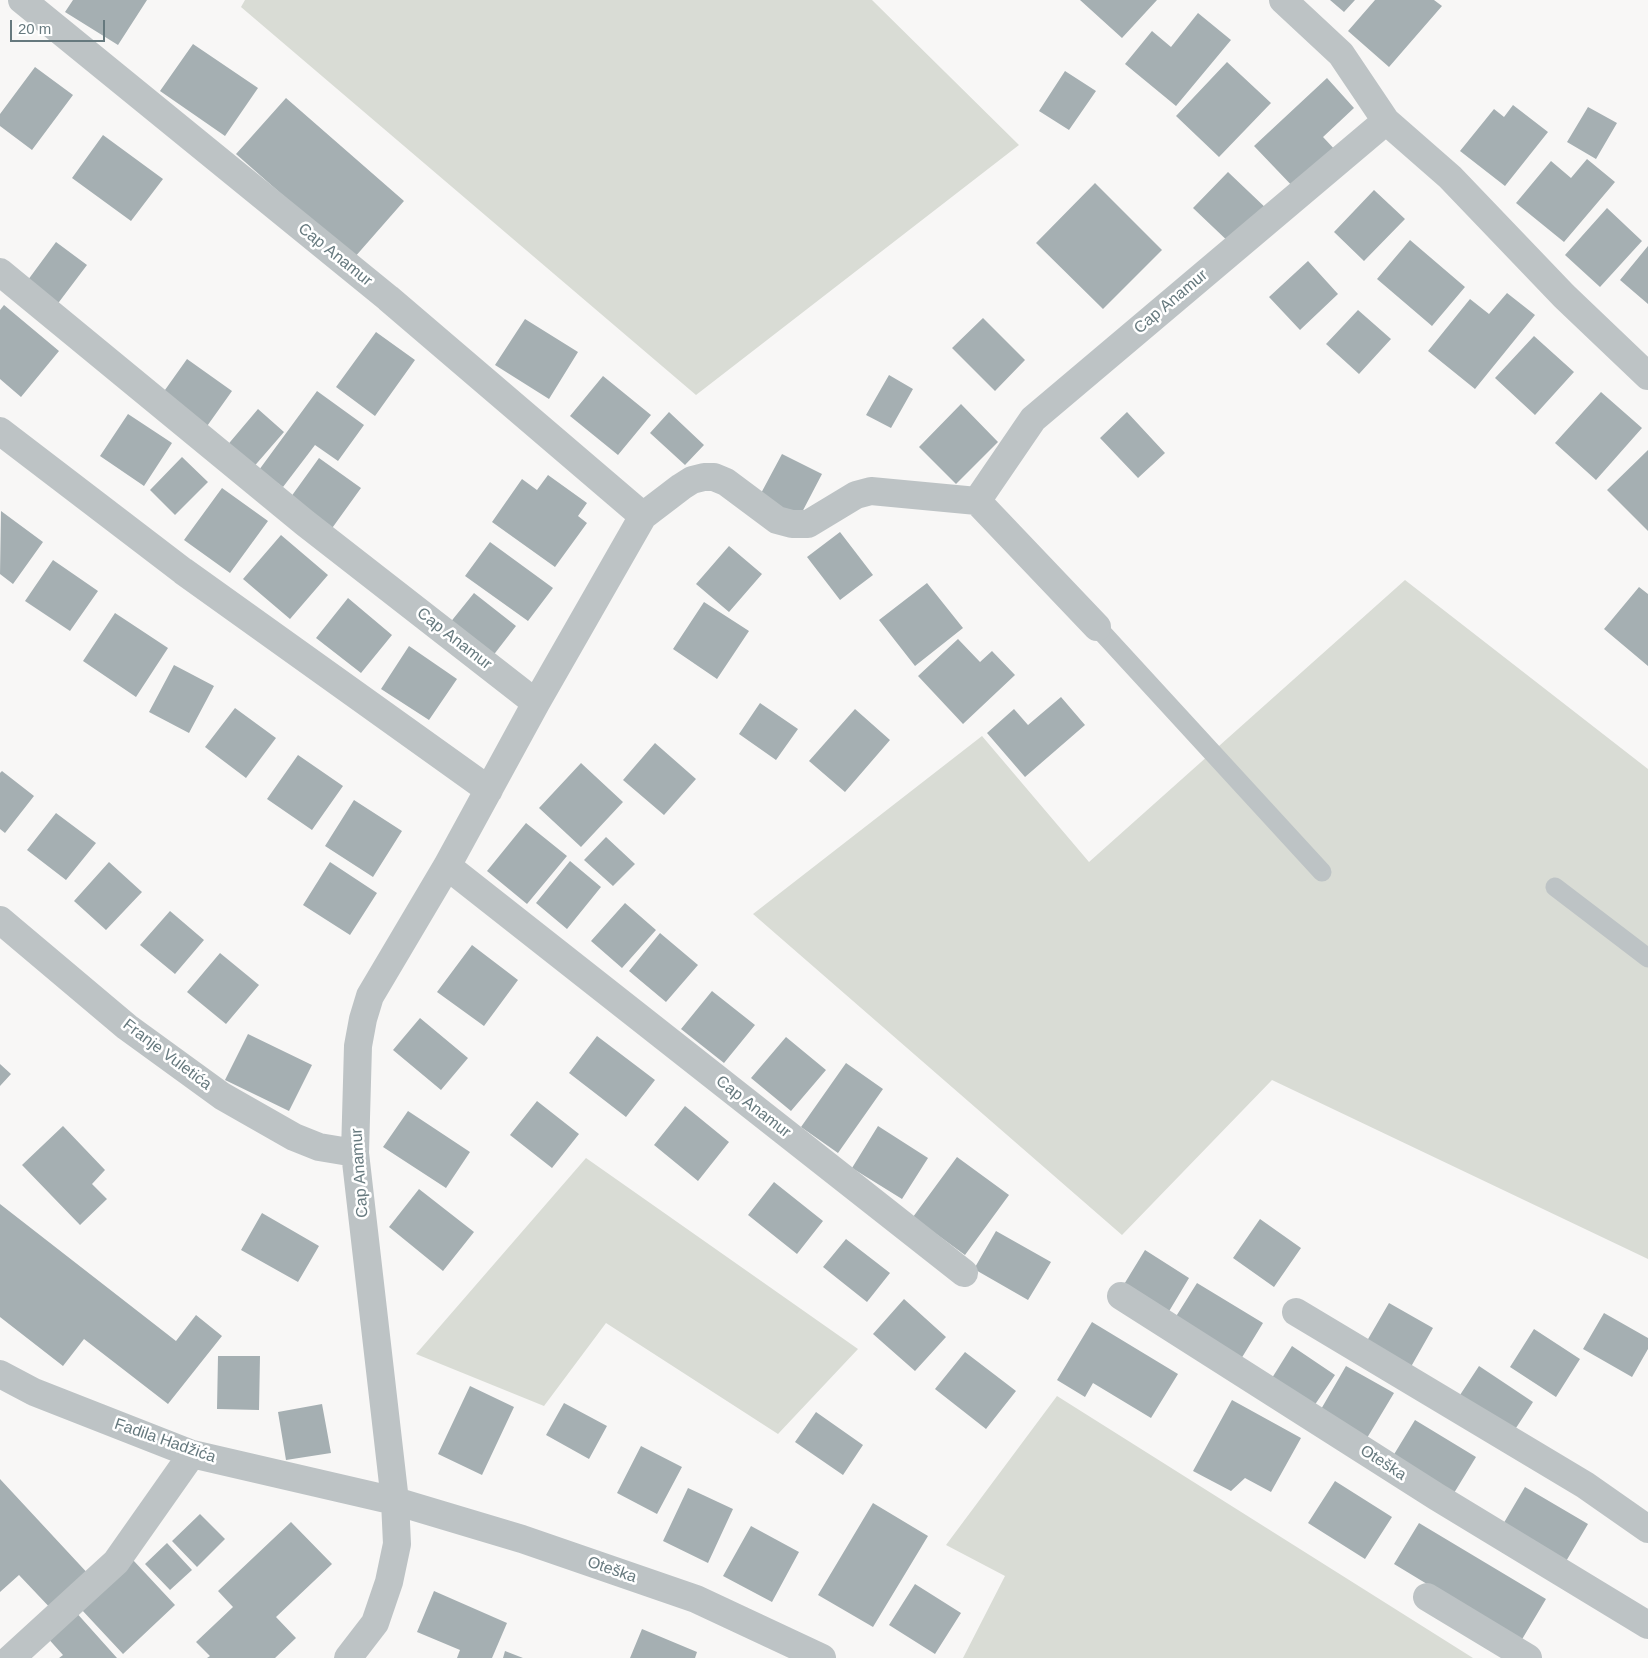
<!DOCTYPE html>
<meta charset="utf-8">
<style>
body{margin:0}
#map{position:relative;width:1648px;height:1658px;overflow:hidden;background:#f8f7f6;font-family:Arial,sans-serif}
canvas{display:block}
.scale{position:absolute;left:10px;top:20px;width:95px;height:22px;box-sizing:border-box;border:2px solid #66797e;border-top:0;padding-left:6px;font-size:15px;line-height:18px;white-space:nowrap;color:#66797e;-webkit-text-stroke:4px #fff;paint-order:stroke}
</style>
<div id="map">
<canvas width="1648" height="1658"></canvas>
<div class="scale">20 m</div>
</div>
<script>
const g = document.querySelector('canvas').getContext('2d');
g.lineJoin = 'round';
function paint(path, color) { g.fillStyle = color; g.fill(path, 'evenodd'); }
const toPath = rows => new Path2D(rows.map(r => 'M' + r).join(''));
function strokePath(path, color, width, dash) { g.strokeStyle = color; g.lineWidth = width; g.lineCap = dash ? 'butt' : 'round'; g.setLineDash(dash || []); g.stroke(path); }
function write(font, color, halo, rows, align = 'center') {
  g.font = font + ' Arial,sans-serif'; g.lineWidth = 5; g.setLineDash([]); g.textBaseline = 'middle'; g.strokeStyle = halo; g.fillStyle = color; for (const [text, x, y, turn = 0] of rows) {
    g.save(); g.translate(x, y); g.rotate((+turn || 0) * Math.PI / 180); g.textAlign = isNaN(turn) ? turn : align; if (halo) g.strokeText(text, 0, 0); g.fillText(text, 0, 0); g.restore();
  }
}
const green = toPath([
 [245,0,872,0,1019,145,696,395,241,7],
 [1405,580,1648,769,1648,1259,1272,1080,1122,1235,753,914,982,736,1089,862],
 [586,1158,858,1349,778,1434,606,1323,544,1406,416,1354],
 [1057,1396,1473,1658,963,1658,1005,1576,946,1545]
]);
const building = toPath([
 [73,0,147,0,118,45,65,12],
 [1080,0,1157,0,1122,38],
 [1330,0,1355,0,1344,12],
 [1375,0,1434,0,1442,6,1389,67,1348,31],
 [1198,13,1231,40,1176,106,1125,64,1152,31,1171,47],
 [193,44,258,88,225,136,160,91],
 [1227,62,1271,103,1219,157,1176,116],
 [35,67,73,95,32,150,0,126,0,114],
 [1065,71,1096,91,1069,130,1039,111],
 [1327,78,1354,108,1323,137,1338,153,1297,191,1254,146],
 [286,98,404,201,354,258,236,154],
 [1513,105,1548,132,1505,186,1460,151,1494,109,1504,117],
 [1588,107,1617,123,1596,159,1567,142],
 [103,135,163,179,131,221,72,178],
 [1587,159,1615,182,1564,242,1516,203,1551,161,1571,178],
 [1228,172,1269,211,1234,247,1193,208],
 [1095,183,1162,250,1103,309,1036,243],
 [1374,190,1405,219,1364,261,1334,232],
 [1607,208,1642,241,1600,287,1565,255],
 [1410,240,1465,287,1432,326,1377,279],
 [56,242,87,265,56,306,25,284],
 [1648,246,1648,304,1620,280],
 [1308,261,1338,294,1300,330,1269,297],
 [1507,293,1535,315,1475,389,1428,351,1470,299,1489,314],
 [4,305,59,351,21,397,0,379,0,310],
 [1358,310,1391,339,1359,374,1326,344],
 [983,318,1025,360,995,391,952,348],
 [525,319,578,352,549,399,495,365],
 [376,332,415,360,375,416,336,387],
 [1534,336,1574,372,1535,415,1495,378],
 [187,359,232,391,205,429,160,397],
 [889,375,913,389,891,428,866,415],
 [603,376,651,415,618,455,570,416],
 [317,391,364,425,338,461,315,445,283,487,259,470],
 [1601,392,1642,428,1596,480,1555,443],
 [961,404,998,442,956,484,919,447],
 [258,409,284,432,251,470,225,448],
 [669,412,704,445,685,465,650,433],
 [1127,412,1165,453,1138,478,1100,438],
 [128,414,172,443,144,486,100,456],
 [1648,450,1648,531,1607,490],
 [782,454,822,474,799,518,759,497],
 [182,457,208,482,175,515,150,490],
 [319,458,361,488,330,531,288,501],
 [548,475,587,503,578,516,587,523,555,567,492,522,522,479,537,490],
 [222,488,268,521,230,573,184,540],
 [1,511,43,542,13,584,0,574],
 [840,532,873,575,840,600,807,557],
 [281,535,328,575,290,619,243,579],
 [490,542,553,588,528,621,465,576],
 [729,546,762,574,729,612,696,584],
 [53,560,98,591,70,631,25,601],
 [927,583,963,628,915,666,879,620],
 [1639,587,1648,594,1648,666,1604,629],
 [474,593,516,626,492,657,449,624],
 [348,598,392,635,361,673,316,638],
 [704,602,749,631,717,679,673,649],
 [115,613,168,648,136,697,83,661],
 [958,639,980,662,992,651,1015,675,963,724,918,676],
 [409,646,457,679,429,720,381,689],
 [174,665,214,686,189,733,149,712],
 [1061,697,1085,725,1025,777,987,733,1014,709,1028,725],
 [760,703,798,729,776,760,739,734],
 [235,708,276,738,246,778,205,747],
 [855,709,890,740,845,792,809,761],
 [655,743,696,779,664,815,623,780],
 [298,755,343,786,312,830,267,799],
 [581,763,623,802,581,847,539,808],
 [2,771,34,796,5,833,0,829,0,773],
 [354,800,402,831,373,877,325,846],
 [56,813,96,843,66,880,27,850],
 [526,823,567,856,527,904,487,871],
 [606,837,635,864,613,886,584,860],
 [570,861,601,887,567,929,536,903],
 [109,862,142,892,106,930,74,901],
 [330,862,377,893,350,935,303,905],
 [625,903,656,930,622,968,591,941],
 [170,911,204,940,175,974,140,945],
 [660,933,698,965,666,1002,629,971],
 [472,945,518,980,484,1026,437,992],
 [220,953,259,985,226,1024,187,992],
 [712,991,755,1025,724,1063,681,1029],
 [420,1018,468,1058,441,1090,393,1050],
 [248,1034,312,1065,289,1111,225,1080],
 [597,1036,655,1080,626,1117,569,1073],
 [786,1037,826,1070,791,1111,751,1078],
 [846,1063,883,1089,838,1153,801,1127],
 [0,1064,11,1074,0,1086],
 [537,1101,579,1134,552,1168,510,1135],
 [685,1106,729,1142,698,1181,654,1145],
 [408,1111,470,1152,446,1188,383,1147],
 [63,1126,105,1170,92,1184,107,1199,80,1225,22,1165],
 [878,1126,928,1158,902,1199,852,1168],
 [957,1157,1009,1195,965,1255,913,1217],
 [774,1182,823,1221,797,1254,748,1215],
 [419,1189,474,1232,443,1271,389,1227],
 [0,1204,176,1341,196,1315,222,1336,168,1404,84,1339,63,1366,0,1317],
 [262,1213,319,1246,298,1282,241,1250],
 [1260,1219,1301,1248,1274,1287,1233,1258],
 [996,1231,1051,1262,1028,1300,974,1269],
 [846,1239,890,1273,867,1302,823,1267],
 [1145,1250,1189,1278,1168,1313,1123,1286],
 [1197,1283,1263,1323,1241,1359,1175,1318],
 [904,1299,946,1337,915,1371,873,1334],
 [1389,1303,1433,1328,1408,1372,1364,1346],
 [1604,1313,1648,1338,1648,1349,1632,1377,1583,1349],
 [1092,1322,1178,1374,1151,1418,1093,1383,1085,1397,1057,1380],
 [1534,1329,1580,1359,1556,1397,1510,1367],
 [1292,1346,1335,1375,1314,1406,1272,1378],
 [965,1352,1016,1391,986,1429,935,1389],
 [218,1356,260,1356,259,1410,217,1409],
 [1346,1366,1394,1393,1367,1438,1320,1411],
 [1479,1366,1533,1402,1514,1431,1460,1395],
 [470,1386,514,1407,482,1475,438,1454],
 [1232,1400,1301,1438,1271,1492,1245,1478,1231,1491,1193,1471],
 [564,1403,607,1426,589,1459,546,1435],
 [322,1404,331,1453,286,1460,278,1412],
 [816,1412,863,1445,843,1475,795,1442],
 [1415,1420,1476,1457,1454,1493,1393,1456],
 [641,1446,682,1467,657,1514,617,1493],
 [0,1479,92,1578,55,1613,19,1575,0,1592],
 [1335,1481,1392,1517,1365,1559,1308,1523],
 [1525,1487,1588,1524,1565,1563,1502,1526],
 [688,1488,733,1509,708,1563,663,1541],
 [873,1503,928,1536,873,1627,818,1595],
 [200,1514,225,1539,197,1567,172,1541],
 [291,1522,332,1564,276,1617,296,1638,275,1658,207,1658,210,1656,196,1642,233,1607,218,1591],
 [1419,1523,1546,1599,1521,1641,1394,1564],
 [751,1526,799,1552,772,1602,723,1576],
 [167,1543,192,1570,170,1590,145,1564],
 [133,1560,175,1605,123,1654,81,1609],
 [915,1584,961,1613,935,1654,889,1625],
 [434,1591,507,1623,492,1658,457,1658,460,1650,417,1632],
 [74,1610,117,1658,59,1658,63,1655,45,1635],
 [642,1629,697,1652,695,1658,630,1658],
 [505,1651,523,1658,503,1658]
]);
const service = toPath([
 [1097,627,1322,872],
 [1555,887,1648,958]
]);
const minor = toPath([
 [22,0,388,298,643,516],
 [1283,0,1341,54,1386,121,1450,177,1564,296,1648,376],
 [0,272,305,523,536,703],
 [0,431,183,571,489,790],
 [977,501,1033,419,1386,121],
 [447,866,964,1273],
 [0,920,127,1027,222,1096,294,1137,319,1147,355,1153],
 [1121,1296,1437,1497,1648,1625],
 [1296,1312,1585,1485,1648,1529],
 [0,1374,34,1392,192,1454,395,1501,522,1539,696,1599,822,1658],
 [1427,1597,1528,1658],
 [11,1658,116,1562,192,1454],
 [348,1658,375,1623,389,1582,397,1544,395,1501,355,1153,358,1046,363,1019,370,996,447,866,536,703,643,516,681,487,692,480,704,477,714,477,726,482,777,520,792,524,808,524,856,495,871,491,977,501,1097,627]
]);
const streetNames = [
 ["Cap Anamur",335,255,39],
 ["Cap Anamur",1171,302,-40],
 ["Cap Anamur",454,639,38],
 ["Franje Vuletića",167,1055,37],
 ["Cap Anamur",753,1107,38],
 ["Cap Anamur",360,1173,-94],
 ["Fadila Hadžića",165,1441,19],
 ["Oteška",1383,1463,33],
 ["Oteška",612,1570,19]
];
paint(green, '#d9dcd5');
paint(building, '#a5afb2');
strokePath(service, '#bdc3c5', 19);
strokePath(minor, '#bdc3c5', 28);
write('16px', '#66797e', '#fff', streetNames);
</script>
